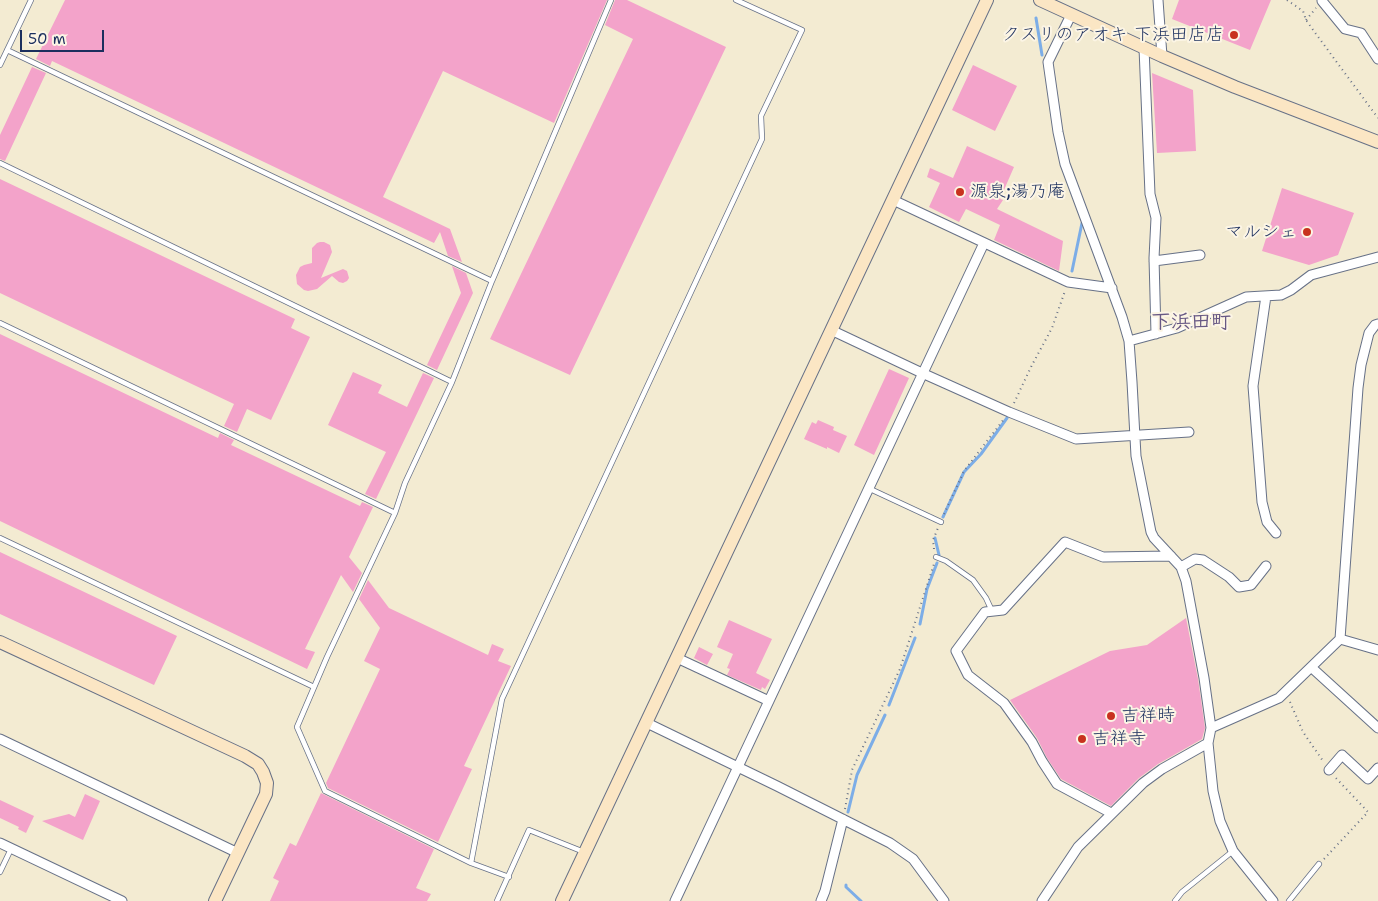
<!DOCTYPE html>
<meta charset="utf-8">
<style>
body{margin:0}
#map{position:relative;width:1378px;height:901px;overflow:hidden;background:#f3ebd2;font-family:"Shantell Sans",sans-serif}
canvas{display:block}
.scale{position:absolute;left:20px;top:30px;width:84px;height:22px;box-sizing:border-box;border:2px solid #1b2f5e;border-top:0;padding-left:6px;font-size:15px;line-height:18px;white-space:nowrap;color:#1b2f5e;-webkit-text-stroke:4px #fcf5e5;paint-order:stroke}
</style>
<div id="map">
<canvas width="1378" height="901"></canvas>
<div class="scale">50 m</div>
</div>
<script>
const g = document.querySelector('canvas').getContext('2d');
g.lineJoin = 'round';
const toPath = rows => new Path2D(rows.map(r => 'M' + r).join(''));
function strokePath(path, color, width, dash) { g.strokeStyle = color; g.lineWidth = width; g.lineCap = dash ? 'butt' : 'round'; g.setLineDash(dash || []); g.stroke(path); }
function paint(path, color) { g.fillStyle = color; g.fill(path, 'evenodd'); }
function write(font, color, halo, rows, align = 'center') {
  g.font = font + ' "Shantell Sans","Klee One",sans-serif'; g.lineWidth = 4; g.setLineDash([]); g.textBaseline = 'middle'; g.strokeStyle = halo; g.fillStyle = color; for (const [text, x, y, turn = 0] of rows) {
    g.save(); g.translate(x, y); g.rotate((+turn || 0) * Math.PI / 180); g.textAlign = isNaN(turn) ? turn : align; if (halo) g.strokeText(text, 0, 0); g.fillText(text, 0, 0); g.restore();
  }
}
const stream = toPath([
 [1036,18,1042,55],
 [1072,271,1082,223],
 [943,517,964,472,981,454,1007,418],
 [935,538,939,555],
 [920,624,927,589,937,563],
 [889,705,915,638],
 [848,812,857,775,885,715],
 [846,885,846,887,861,901]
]);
const building = toPath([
 [65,0,607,0,554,123,443,71,383,197,450,229,462,262,448,256,440,232,434,243,52,61,50,66,36,59],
 [615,0,627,0,726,47,570,375,490,339,633,39,605,25],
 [1179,0,1271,0,1250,50,1172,19],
 [973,65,1017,86,995,131,952,110],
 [32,67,46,73,5,161,0,159,0,135],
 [1152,73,1193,90,1196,151,1157,153],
 [967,146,1014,167,1000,199,1003,200,997,209,1063,241,1059,271,994,240,1000,225,966,209,959,222,929,207,940,183,927,177,930,168,953,178],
 [0,179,295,319,291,328,310,337,271,420,247,409,237,432,224,426,234,404,0,293],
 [1282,188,1354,213,1338,255,1309,265,1262,251],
 [320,242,324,242,330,245,332,252,321,278,343,269,347,271,349,278,347,281,343,283,339,282,332,276,317,289,308,291,304,290,297,284,296,275,300,267,304,265,312,263,312,248,317,243],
 [452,266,466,273,473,293,437,370,427,365,461,293],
 [0,334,218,438,220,433,234,440,231,445,360,506,362,502,373,507,349,557,362,573,353,592,341,575,305,649,315,652,307,669,0,521],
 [889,369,909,378,874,455,854,445],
 [353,372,382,385,378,393,407,407,423,373,434,378,376,499,365,494,386,452,328,425],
 [818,420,834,427,833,430,847,436,839,453,827,447,827,449,804,439,812,422,816,424],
 [0,552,177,636,154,685,0,614],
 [368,580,389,608,488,655,492,644,504,649,498,661,511,666,464,766,472,769,438,842,328,788,326,783,380,669,364,661,380,628,359,599],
 [1186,618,1198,679,1205,728,1202,739,1158,764,1139,778,1111,806,1061,779,1047,758,1037,738,1010,700,1110,651,1147,645],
 [729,620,772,639,756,673,770,680,765,689,762,687,761,690,727,675,730,669,727,668,733,654,717,647],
 [699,647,713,654,707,665,694,658],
 [321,793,434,849,416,888,431,894,427,901,270,901,279,881,273,878,290,843,296,846],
 [85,794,100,801,83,840,42,821,69,814,75,817],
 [0,800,34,816,26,833,18,829,19,827,0,818]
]);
const path = toPath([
 [1287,0,1303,11,1306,20,1316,34,1378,118],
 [1306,20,1316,8],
 [1014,403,1032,365,1052,328,1065,291],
 [944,514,964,471,1004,419],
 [934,549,933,540,938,528],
 [1290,702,1303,732,1323,761],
 [845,809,852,770,900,669,934,564],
 [1324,859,1368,812,1335,777]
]);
const lane = toPath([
 [7,50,492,281],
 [0,65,31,0],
 [0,163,452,382],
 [0,323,395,513],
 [868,488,941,522],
 [0,538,314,687],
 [936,557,946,561,973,580,986,598,992,611],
 [471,863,502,699,762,139,761,116,802,30,736,0],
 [0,872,11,849],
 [509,877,471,863,325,791,297,727,327,657,395,513,405,483,452,382,492,281,611,0],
 [497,901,529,830,584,852],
 [1175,901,1182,892,1233,851],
 [1289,901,1319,864]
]);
const street = toPath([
 [1158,0,1162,56],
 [1322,0,1322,1,1345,29,1361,33,1378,59],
 [1071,15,1048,62,1058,132,1065,164,1122,317,1129,341,1132,382,1136,456,1151,532,1154,538,1181,567,1186,581,1204,678,1211,728,1208,743,1213,791,1220,821,1233,851,1273,901],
 [1144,48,1150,194,1156,218,1154,258,1156,334],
 [893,200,1068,282,1112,288],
 [1154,261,1200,255],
 [1266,296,1253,386,1262,502,1267,522,1276,533],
 [831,330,922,373,1009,412,1076,439,1189,432],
 [1129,341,1177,328,1246,297,1281,295,1291,290,1311,275,1378,257],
 [1181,567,1195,559,1203,560,1229,577,1239,587,1251,585,1266,566],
 [1340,639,1378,650],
 [677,658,769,701],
 [1311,667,1378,728],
 [647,723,777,786,890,843,913,859,944,901],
 [1211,728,1279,698,1340,639,1358,388,1361,365,1369,333,1375,325,1378,324],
 [0,739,238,853],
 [1329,770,1342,755,1368,779,1378,768],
 [1111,813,1057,784,1042,761,1032,742,1004,703,968,675,956,651,985,612,1003,610,1065,542,1103,557,1171,556],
 [0,843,122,901],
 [675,901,984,243],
 [821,901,825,891,843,819],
 [1042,901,1078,847,1143,783,1162,769,1208,743]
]);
const secondary = toPath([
 [1040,0,1162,56,1235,87,1378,142],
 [0,642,245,756,258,764,263,772,267,783,266,794,215,901],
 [562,901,987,0]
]);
const markers = [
 [1234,35,5,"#c8321e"],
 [960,192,5,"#c8321e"],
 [1307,232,5,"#c8321e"],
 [1111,716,5,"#c8321e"],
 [1082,739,5,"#c8321e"]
];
const poiNames = [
 ["クスリのアオキ 下浜田店店",1224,35,"right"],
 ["源泉;湯乃庵",970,192],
 ["マルシェ",1297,232,"right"],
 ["吉祥時",1121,716],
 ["吉祥寺",1092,739]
];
const quarterNames = [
 ["下浜田町",1191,323]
];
strokePath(stream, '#7cade7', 3);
paint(building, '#f3a3ca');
strokePath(lane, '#677187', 6);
strokePath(street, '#677187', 11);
strokePath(secondary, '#677187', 14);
strokePath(path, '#677187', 2, [1, 4]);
strokePath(lane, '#fff', 4.5);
strokePath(street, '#fff', 9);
strokePath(secondary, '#fbe6c4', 12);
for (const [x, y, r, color] of markers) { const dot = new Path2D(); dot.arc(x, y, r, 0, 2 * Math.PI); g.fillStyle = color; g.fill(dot); strokePath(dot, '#fcf5e5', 2); }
write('18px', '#1b2f5e', '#fcf5e5', poiNames, 'left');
write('bold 20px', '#675884', '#fcf5e5', quarterNames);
</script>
